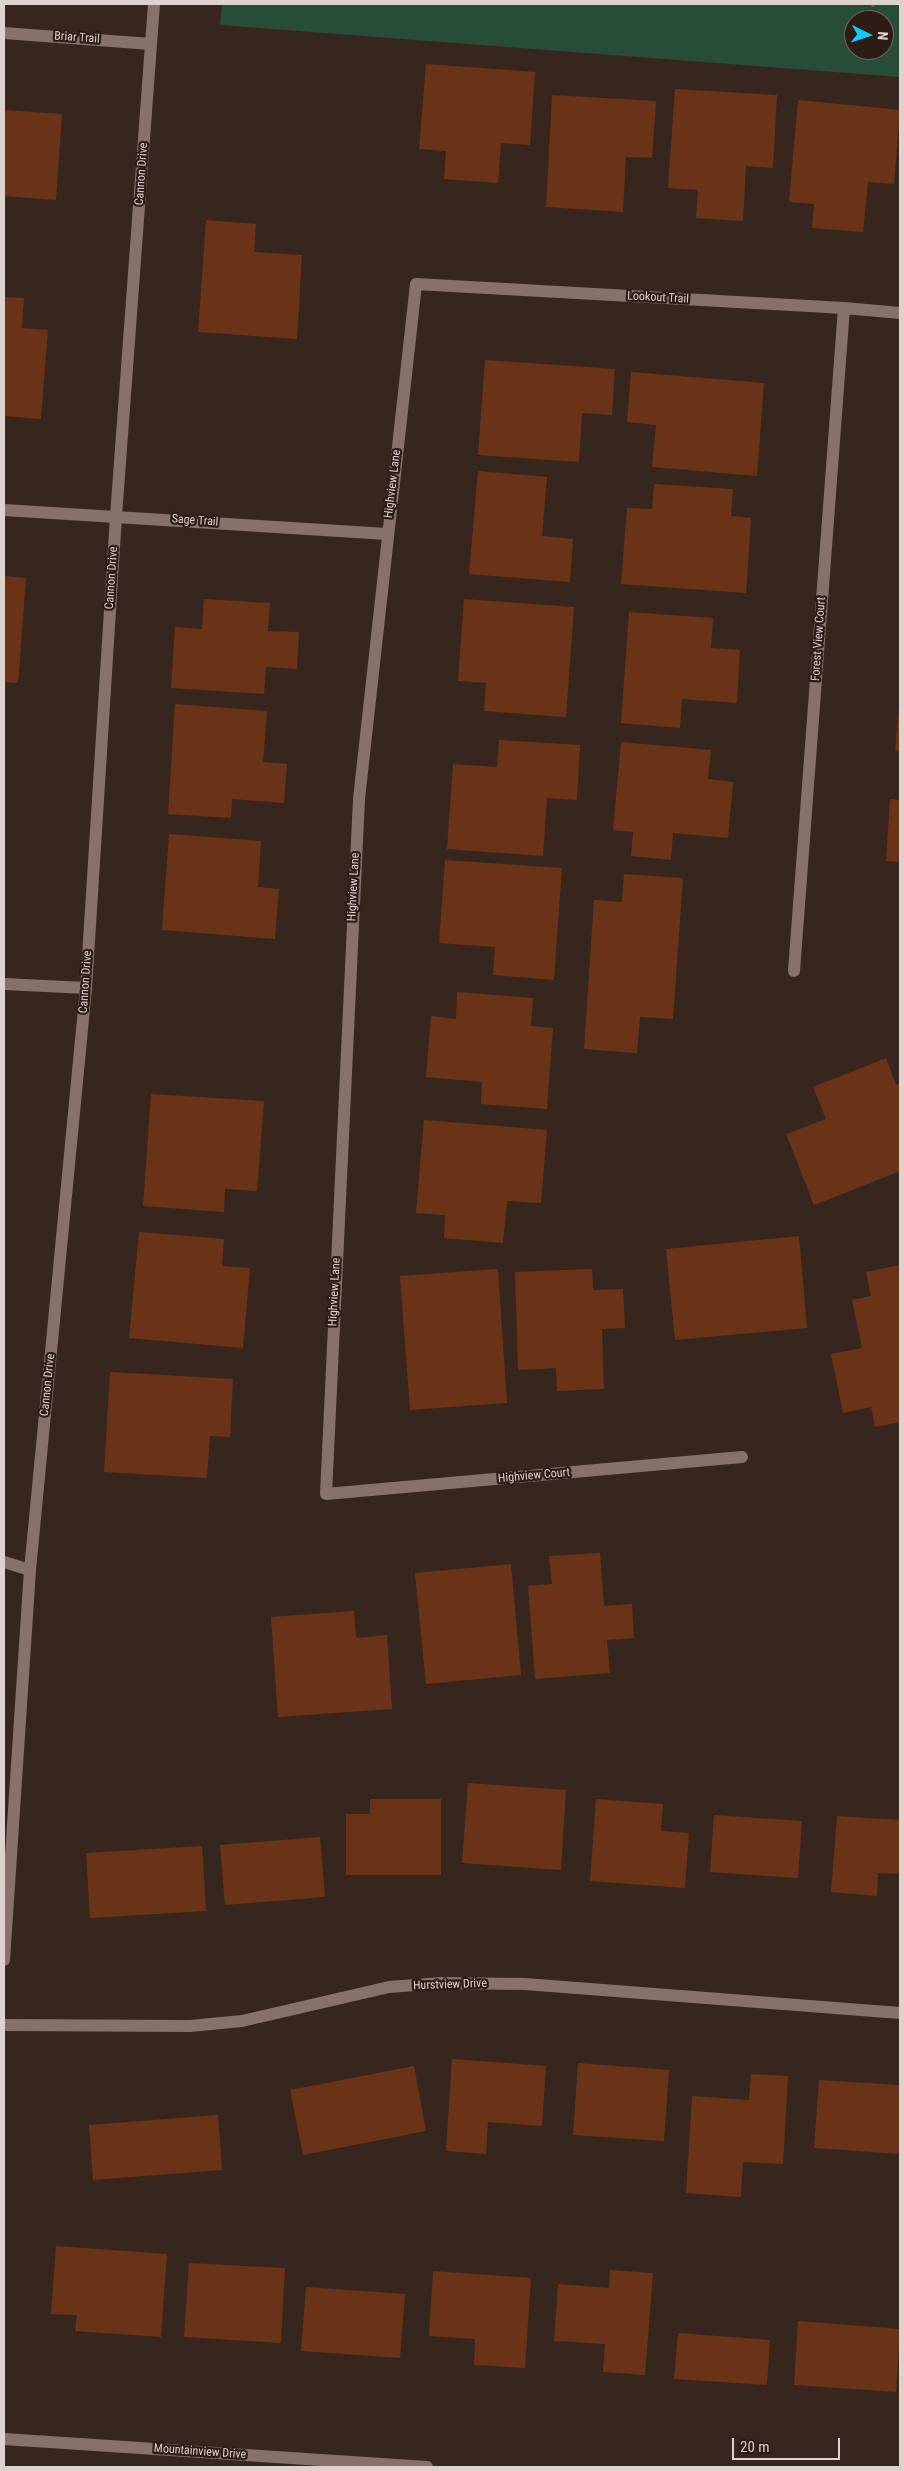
<!DOCTYPE html>
<style>
body{margin:0}
#map{position:relative;width:904px;height:2471px;overflow:hidden;background:#37261e;font-family:"Roboto Condensed",sans-serif}
canvas{display:block}
.frame{position:absolute;inset:0;border:5px solid #ded2cd;pointer-events:none}
.north{position:absolute;left:844px;top:10px;width:50px;height:50px;box-sizing:border-box;background:#2d1c15;border:1px solid #74655f;border-radius:50%;rotate:94deg;font-size:14px;font-weight:700;line-height:20px;text-align:center;color:#ded2cd}
.north::after{content:'';display:block;margin:auto;width:18px;height:22px;background:#0fcafa;clip-path:polygon(50% 0,100% 100%,50% 72%,0 100%)}
.scale{position:absolute;left:732px;top:2438px;width:108px;height:22px;box-sizing:border-box;border:2px solid #ded2cd;border-top:0;padding-left:6px;font-size:15px;line-height:18px;white-space:nowrap;color:#ded2cd;-webkit-text-stroke:4px #2d1c15;paint-order:stroke}
</style>
<div id="map">
<canvas width="904" height="2471"></canvas>
<div class="frame"></div>
<div class="north">N</div>
<div class="scale">20 m</div>
</div>
<script>
const g = document.querySelector('canvas').getContext('2d');
g.lineJoin = 'round';
function paint(path, color) { g.fillStyle = color; g.fill(path, 'evenodd'); }
const toPath = rows => new Path2D(rows.map(r => 'M' + r).join(''));
function strokePath(path, color, width, dash) { g.strokeStyle = color; g.lineWidth = width; g.lineCap = dash ? 'butt' : 'round'; g.setLineDash(dash || []); g.stroke(path); }
function write(font, color, halo, rows, align = 'center') {
  g.font = font + ' "Roboto Condensed",sans-serif'; g.lineWidth = 4.5; g.setLineDash([]); g.textBaseline = 'middle'; g.strokeStyle = halo; g.fillStyle = color; for (const [text, x, y, turn = 0] of rows) {
    g.save(); g.translate(x, y); g.rotate((+turn || 0) * Math.PI / 180); g.textAlign = isNaN(turn) ? turn : align; if (halo) g.strokeText(text, 0, 0); g.fillText(text, 0, 0); g.restore();
  }
}
const green = toPath([
 [222,4,900,4,900,77,220,25],
 [854,20,884,20,884,50,854,50]
]);
const building = toPath([
 [426,64,535,72,530,145,501,143,498,183,444,179,446,151,419,149],
 [675,89,777,95,773,168,746,166,743,221,696,218,698,190,668,188],
 [552,95,656,101,652,158,626,157,623,212,546,207],
 [798,100,900,110,894,184,868,182,863,232,812,228,814,204,789,202],
 [4,110,62,114,56,200,4,196],
 [206,220,256,224,254,252,302,255,297,339,198,332],
 [4,297,24,298,22,328,48,330,41,419,4,416],
 [485,360,615,369,612,415,582,413,579,462,478,455],
 [631,372,764,383,757,476,652,467,656,425,627,422],
 [478,471,547,477,542,536,573,539,570,582,469,574],
 [654,484,733,489,731,516,751,518,746,593,621,584,627,508,652,509],
 [4,576,26,578,18,683,4,682],
 [204,599,270,603,268,631,299,632,297,669,266,667,264,694,171,688,175,627,202,629],
 [464,599,574,607,566,717,484,711,486,683,458,681],
 [629,612,713,618,711,648,740,650,737,703,682,699,680,728,621,723],
 [175,704,267,711,263,762,287,764,284,803,232,799,231,818,168,814],
 [899,706,900,706,900,752,895,751],
 [499,740,580,745,577,800,547,798,543,856,447,849,453,764,497,767],
 [621,742,711,750,708,779,733,782,728,838,673,833,671,860,631,856,633,832,613,830],
 [890,799,900,800,900,862,886,861],
 [169,834,261,841,258,887,279,889,275,939,162,930],
 [445,860,562,868,554,980,493,975,495,947,439,943],
 [624,874,683,878,673,1019,640,1017,637,1053,584,1049,594,900,622,902],
 [457,992,533,998,531,1026,553,1028,547,1109,481,1104,482,1082,426,1077,431,1016,456,1019],
 [886,1058,896,1085,900,1083,900,1171,814,1205,786,1134,826,1119,813,1087],
 [151,1094,264,1101,257,1191,225,1189,224,1212,143,1206],
 [424,1120,547,1130,541,1203,507,1201,503,1243,444,1238,445,1215,416,1213],
 [139,1232,224,1239,222,1266,250,1268,243,1348,129,1338],
 [799,1236,807,1328,675,1340,666,1249],
 [900,1265,900,1422,875,1427,871,1407,843,1413,831,1354,862,1348,852,1300,871,1296,866,1272],
 [498,1269,507,1403,410,1410,400,1276],
 [592,1269,593,1290,623,1289,625,1328,602,1329,604,1389,557,1391,556,1368,518,1370,515,1272],
 [110,1372,233,1379,230,1437,210,1436,207,1478,104,1472],
 [600,1553,604,1606,632,1604,634,1638,607,1640,610,1673,535,1679,528,1586,552,1584,549,1556],
 [511,1564,521,1675,426,1684,415,1573],
 [354,1611,356,1638,387,1635,392,1709,278,1717,271,1617],
 [468,1783,566,1790,561,1870,462,1863],
 [370,1799,441,1799,441,1875,346,1875,346,1814,370,1814],
 [596,1799,663,1804,661,1831,689,1833,685,1888,590,1881],
 [714,1815,802,1821,798,1878,710,1872],
 [837,1816,900,1820,900,1874,878,1873,877,1896,831,1892],
 [320,1837,325,1897,225,1905,220,1845],
 [202,1846,206,1911,90,1918,86,1853],
 [452,2059,546,2066,542,2126,488,2122,486,2154,446,2151],
 [578,2063,669,2070,664,2141,573,2135],
 [414,2066,426,2131,303,2155,290,2090],
 [751,2074,788,2076,783,2164,743,2162,741,2197,686,2193,692,2096,749,2100],
 [819,2080,900,2085,900,2154,814,2148],
 [218,2115,222,2170,93,2180,89,2125],
 [56,2246,167,2254,161,2337,75,2331,77,2315,51,2314],
 [189,2263,285,2268,281,2343,184,2337],
 [610,2270,653,2273,645,2375,603,2372,605,2344,554,2341,558,2284,609,2288],
 [433,2271,531,2278,525,2368,474,2365,475,2339,429,2336],
 [306,2287,405,2294,400,2358,301,2351],
 [798,2321,900,2329,896,2392,794,2385],
 [678,2333,770,2340,767,2385,674,2379]
]);
const path = toPath([
 [872,20,873,4]
]);
const minor = toPath([
 [4,33,151,44],
 [4,510,387,534],
 [794,971,844,308],
 [4,984,86,988],
 [742,1457,326,1494,359,799,416,284,844,308,900,313],
 [4,1562,30,1570],
 [4,2439,427,2467]
]);
const tertiary = toPath([
 [4,1960,30,1570,86,988,116,516,154,4],
 [4,2025,190,2026,242,2021,389,1987,441,1983,525,1984,900,2013]
]);
const streetNames = [
 ["Briar Trail",77,38,4],
 ["Cannon Drive",142,174,-86],
 ["Lookout Trail",658,298,3],
 ["Highview Lane",393,484,-83],
 ["Sage Trail",195,521,4],
 ["Cannon Drive",112,578,-86],
 ["Forest View Court",819,639,-86],
 ["Highview Lane",354,887,-87],
 ["Cannon Drive",86,982,-86],
 ["Highview Lane",335,1292,-87],
 ["Cannon Drive",48,1385,-84],
 ["Highview Court",534,1476,-5],
 ["Hurstview Drive",450,1985,-2],
 ["Mountainview Drive",200,2452,4]
];
paint(green, '#274d38');
paint(building, '#6a3317');
strokePath(path, '#6a5b54', 3, [2.5, 4]);
strokePath(minor, '#867268', 12);
strokePath(tertiary, '#867268', 12);
write('12px', '#ded2cd', '#2d1c15', streetNames);
</script>
